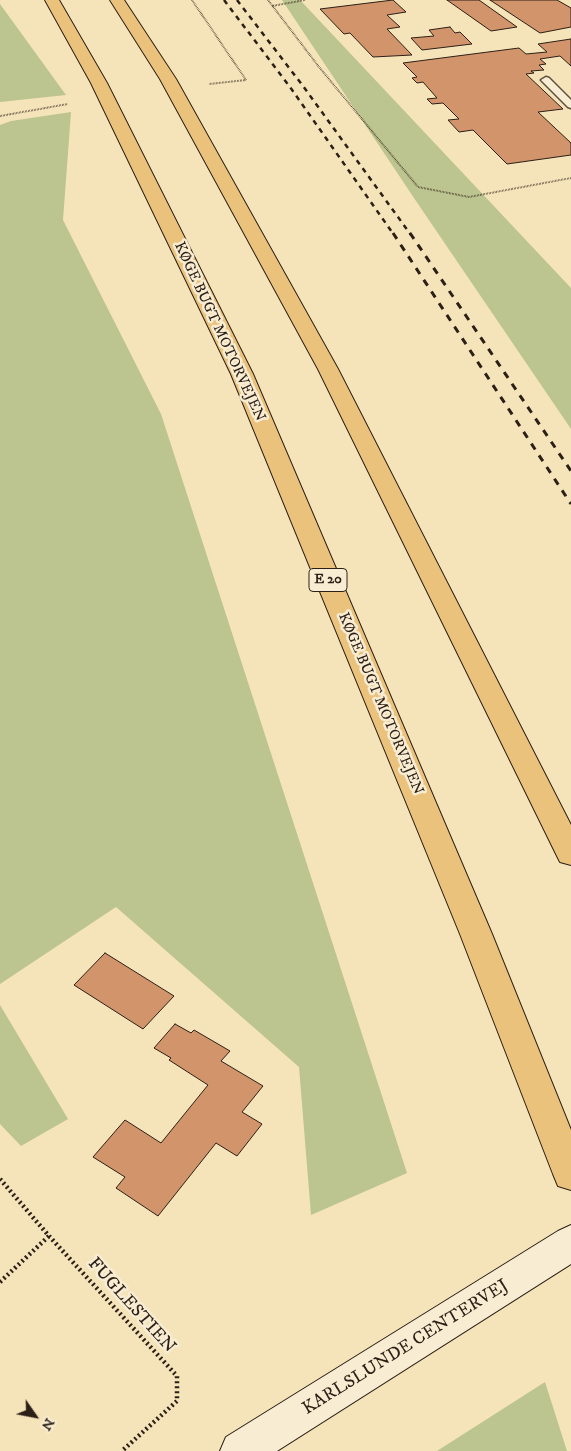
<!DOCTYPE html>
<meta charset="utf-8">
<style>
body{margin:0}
#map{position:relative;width:571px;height:1451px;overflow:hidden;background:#f5e4b9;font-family:"IM FELL DW Pica",serif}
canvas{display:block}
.north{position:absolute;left:10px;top:1391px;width:50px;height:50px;-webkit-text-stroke:4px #f8edd2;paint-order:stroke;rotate:123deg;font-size:14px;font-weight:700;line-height:20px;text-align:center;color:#2c1f16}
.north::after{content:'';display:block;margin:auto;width:18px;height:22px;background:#2c1f16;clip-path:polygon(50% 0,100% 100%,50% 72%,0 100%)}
</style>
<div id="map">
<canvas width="571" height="1451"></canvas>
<div class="north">N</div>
</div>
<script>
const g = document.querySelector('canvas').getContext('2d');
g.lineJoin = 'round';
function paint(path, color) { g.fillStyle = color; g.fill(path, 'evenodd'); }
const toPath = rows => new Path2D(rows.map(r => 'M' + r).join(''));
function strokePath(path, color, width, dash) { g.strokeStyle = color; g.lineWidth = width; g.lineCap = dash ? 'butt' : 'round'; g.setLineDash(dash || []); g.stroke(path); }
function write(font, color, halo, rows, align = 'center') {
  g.font = font + ' "IM FELL DW Pica",serif'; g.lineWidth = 5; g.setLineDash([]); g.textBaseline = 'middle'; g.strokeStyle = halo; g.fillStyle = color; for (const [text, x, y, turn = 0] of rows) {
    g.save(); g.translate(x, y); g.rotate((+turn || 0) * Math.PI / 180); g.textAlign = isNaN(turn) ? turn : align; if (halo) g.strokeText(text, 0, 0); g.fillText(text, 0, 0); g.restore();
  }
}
const green = toPath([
 [282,0,300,0,571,288,571,429,416,201],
 [0,4,66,95,0,102],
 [71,112,63,220,161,414,407,1173,311,1215,299,1067,116,907,0,984,0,125,11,121],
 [0,1005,68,1119,21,1146,0,1124],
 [545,1382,567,1451,437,1451]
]);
const building = toPath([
 [393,0,406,12,387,15,400,27,387,29,412,55,373,57,350,33,344,34,320,9,393,0],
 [447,0,479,0,517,27,491,31,447,0],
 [490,0,557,0,571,8,571,27,540,33,490,0],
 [450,27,455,33,460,32,472,44,422,50,411,38,434,36,429,30,450,27],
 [571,39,571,66,560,56,540,59,546,64,539,65,544,70,531,71,534,73,526,74,563,109,538,112,571,143,571,155,507,164,473,130,459,132,448,120,459,119,443,103,432,104,427,99,437,98,423,82,417,83,412,78,417,77,403,63,519,48,526,54,547,52,538,44,571,39],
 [105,953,174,996,143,1029,74,985,105,953],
 [175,1024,191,1033,194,1030,230,1051,221,1061,263,1086,242,1112,262,1124,237,1156,216,1143,158,1216,116,1188,125,1177,93,1157,125,1120,161,1143,208,1085,169,1060,171,1058,154,1048,175,1024]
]);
const pathFar1 = toPath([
 [192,0,246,80,209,84],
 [268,0,319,67,418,187,469,197,571,178],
 [272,6,305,0],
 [0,116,68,104]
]);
const path = toPath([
 [0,1179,49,1236,177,1376,177,1401,122,1451],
 [0,1282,49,1236]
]);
const lane = toPath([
 [546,77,549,78,571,100,571,108,568,107,541,80,546,77]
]);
const secondary = toPath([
 [571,1225,571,1264,277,1451,220,1451,226,1437,558,1231,571,1225]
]);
const highway = toPath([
 [45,0,59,0,107,83,253,374,492,934,571,1130,571,1190,558,1186,553,1174,460,934,231,374,91,83,45,0],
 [110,0,124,0,176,79,338,369,571,825,571,865,560,862,556,854,318,369,160,79,110,0]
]);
const railFar1 = toPath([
 [224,0,290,87,394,235],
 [237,0,303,86,411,235]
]);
const rail = toPath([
 [393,233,571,504],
 [410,233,571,471]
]);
const shields = [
 [328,580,38]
];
const shieldNames = [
 ["E 20",328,580]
];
const streetNames = [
 ["KØGE BUGT MOTORVEJEN",219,332,65],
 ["KØGE BUGT MOTORVEJEN",380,704,67]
];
const nearStreetnames = [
 ["FUGLESTIEN",131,1306,48],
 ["KARLSLUNDE CENTERVEJ",406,1348,-32]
];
paint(green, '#bcc48f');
paint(building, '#d1946b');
strokePath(building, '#2c1f16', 1);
strokePath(lane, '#5e503f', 3);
strokePath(secondary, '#2c1f16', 2);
strokePath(highway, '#2c1f16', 2);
strokePath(pathFar1, '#2c1f16', 2, [0.5, 1]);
strokePath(path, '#2c1f16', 4.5, [2, 3]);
paint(lane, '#f8edd2');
paint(secondary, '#f8edd2');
paint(highway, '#eac27c');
strokePath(railFar1, '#2c1f16', 2.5, [5, 5]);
strokePath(rail, '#2c1f16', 3, [7, 7]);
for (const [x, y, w] of shields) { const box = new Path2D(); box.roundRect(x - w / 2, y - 11.5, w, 23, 4); g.fillStyle = '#f8edd2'; g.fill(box); strokePath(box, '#2c1f16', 1); }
write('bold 14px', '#2c1f16', null, shieldNames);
write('15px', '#2c1f16', '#f8edd2', streetNames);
write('18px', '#2c1f16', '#f8edd2', nearStreetnames);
</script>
